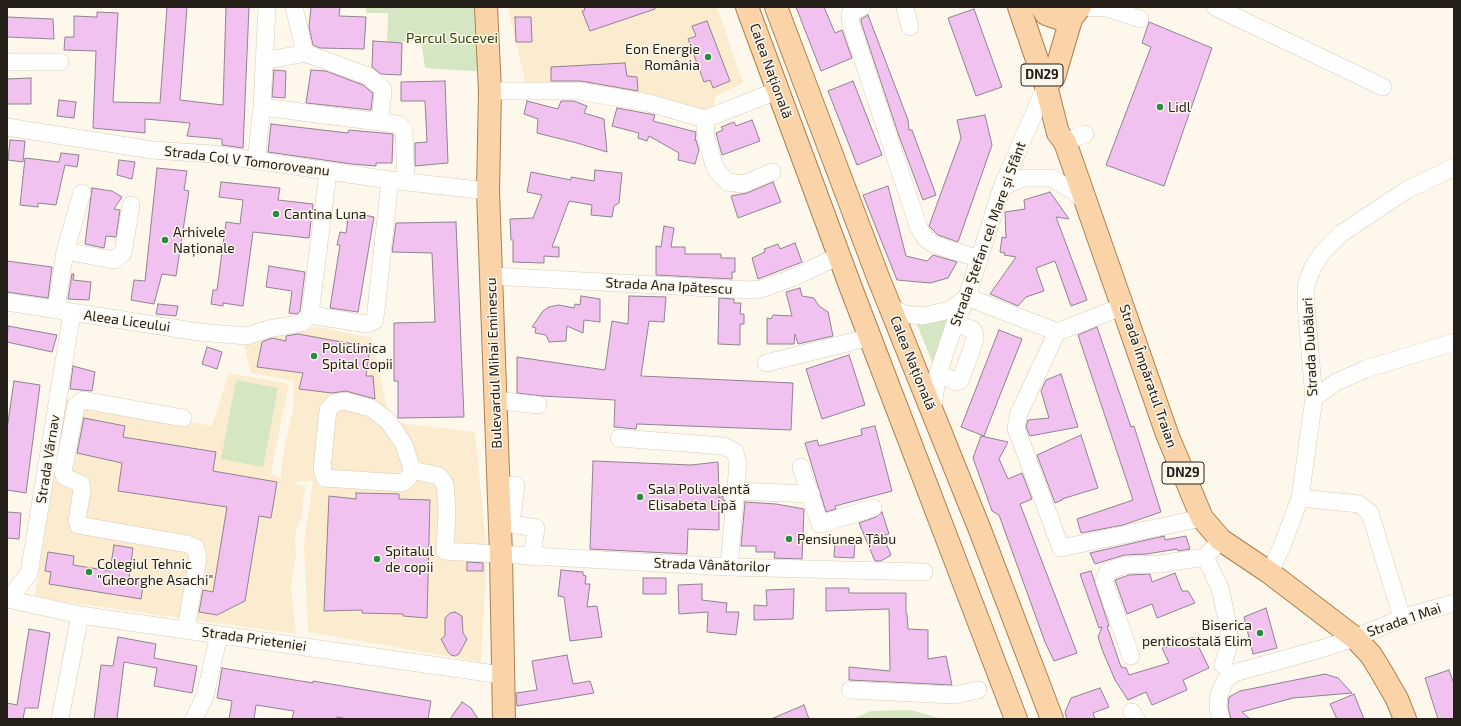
<!DOCTYPE html>
<meta charset="utf-8">
<style>
body{margin:0}
#map{position:relative;width:1461px;height:726px;overflow:hidden;background:#fef7eb;font-family:"Exo 2",sans-serif}
canvas{display:block}
.frame{position:absolute;inset:0;border:8px solid #242019;pointer-events:none}
</style>
<div id="map">
<canvas width="1461" height="726"></canvas>
<div class="frame"></div>
</div>
<script>
const g = document.querySelector('canvas').getContext('2d');
g.lineJoin = 'round';
function paint(path, color) { g.fillStyle = color; g.fill(path, 'evenodd'); }
const toPath = rows => new Path2D(rows.map(r => 'M' + r).join(''));
function strokePath(path, color, width, dash) { g.strokeStyle = color; g.lineWidth = width; g.lineCap = dash ? 'butt' : 'round'; g.setLineDash(dash || []); g.stroke(path); }
function write(font, color, halo, rows, align = 'center') {
  g.font = font + ' "Exo 2",sans-serif'; g.lineWidth = 3; g.setLineDash([]); g.textBaseline = 'middle'; g.strokeStyle = halo; g.fillStyle = color; for (const [text, x, y, turn = 0] of rows) {
    g.save(); g.translate(x, y); g.rotate((+turn || 0) * Math.PI / 180); g.textAlign = isNaN(turn) ? turn : align; if (halo) g.strokeText(text, 0, 0); g.fillText(text, 0, 0); g.restore();
  }
}
const built = toPath([
 [508,7,717,7,743,83,715,97,714,107,701,113,538,86,525,82],
 [317,327,372,338,390,422,475,432,487,554,481,662,308,632,304,543,313,481,292,482,305,487,301,519,295,534,296,554,291,586,296,634,58,601,35,596,66,399,212,426,229,373,289,384,272,467,271,474,281,478,281,470,286,441,293,410,294,381,251,373,244,345,263,337]
]);
const green = toPath([
 [366,7,481,7,486,72,425,68,421,40,387,43,388,13,366,13],
 [948,318,933,364,916,322],
 [236,380,278,388,263,467,221,459],
 [910,710,943,719,852,719,871,711]
]);
const building = toPath([
 [167,7,187,7,180,100,223,105,226,7,249,7,243,148,222,145,222,139,187,136,190,123,145,119,145,133,93,128,96,51,64,50,65,37,74,37,74,16,97,17,97,12,118,13,113,102,160,103,167,7],
 [311,7,340,7,339,16,366,17,364,49,320,48,313,45,309,27,311,7],
 [584,7,655,7,655,9,590,31,582,11,585,10,584,7],
 [796,7,824,7,835,33,842,30,852,58,821,71,796,7],
 [974,9,1002,87,976,96,948,18,974,9],
 [868,15,908,120,909,130,912,130,936,195,923,200,899,136,861,22,861,19,868,15],
 [7,17,53,19,54,39,7,37,7,17],
 [515,17,531,17,532,42,516,42,515,17],
 [707,21,730,81,713,88,710,80,704,82,688,39,696,36,692,26,707,21],
 [1149,22,1212,48,1164,186,1106,165,1151,47,1142,43,1149,22],
 [373,41,402,43,401,75,381,74,372,67,373,41],
 [625,63,627,76,637,77,638,91,581,81,551,81,551,67,625,63],
 [274,70,286,71,285,98,272,97,274,70],
 [311,70,326,71,363,85,373,93,371,110,306,103,311,70],
 [31,78,31,104,7,104,7,79,31,78],
 [445,81,448,163,415,166,415,143,427,142,425,101,401,101,401,82,445,81],
 [853,81,882,155,857,165,828,91,853,81],
 [59,100,76,102,74,118,57,116,59,100],
 [527,101,558,109,561,101,574,101,587,106,584,113,604,119,607,152,577,143,537,133,538,119,524,114,527,101],
 [617,108,655,115,653,121,696,132,695,141,696,140,699,150,695,164,678,160,679,153,649,136,647,141,638,138,639,133,612,126,617,108],
 [985,115,992,145,958,242,938,235,929,226,961,138,957,120,985,115],
 [752,120,760,141,722,155,716,133,723,130,721,127,734,122,736,126,752,120],
 [271,124,348,133,349,130,393,134,392,163,376,163,376,166,352,164,268,152,271,124],
 [10,140,25,141,23,162,8,160,10,140],
 [61,153,79,155,77,167,65,165,56,205,38,203,38,207,20,205,25,158,59,162,61,153],
 [119,160,135,162,132,179,117,175,119,160],
 [157,168,187,171,184,190,189,191,176,276,162,274,154,304,131,300,134,280,145,281,157,168],
 [595,170,622,173,619,203,614,206,612,217,591,215,592,205,569,201,552,247,559,247,559,257,544,256,544,263,513,262,513,240,511,240,510,219,533,218,542,195,527,192,531,172,571,180,571,177,594,181,595,170],
 [221,182,280,188,278,200,313,204,309,238,253,232,243,306,223,303,223,306,211,304,213,290,217,290,226,222,240,224,243,200,219,197,221,182],
 [773,182,781,202,738,218,731,196,747,193,773,182],
 [888,186,906,256,927,261,933,255,957,262,948,278,930,283,897,280,863,195,888,186],
 [92,188,112,191,122,197,114,209,120,210,116,237,106,236,104,248,85,244,92,188],
 [1050,192,1069,219,1056,217,1087,300,1071,306,1055,261,1036,268,1044,291,1026,297,1018,306,990,294,1016,257,1004,255,1005,253,1000,252,1002,237,1006,238,1005,212,1025,209,1024,200,1050,192],
 [349,212,374,217,358,312,330,308,340,245,337,245,340,232,346,233,349,212],
 [456,222,464,417,398,418,398,381,394,381,394,323,435,322,432,253,392,252,396,223,456,222],
 [664,226,674,228,671,247,685,247,685,254,721,254,721,258,735,258,735,272,732,272,732,279,656,275,656,246,661,247,664,226],
 [795,243,802,262,758,279,752,258,765,252,764,249,778,244,780,249,795,243],
 [7,261,52,267,48,298,7,292,7,261],
 [269,266,305,272,300,311,297,314,289,313,292,291,266,287,269,266],
 [72,274,74,274,73,280,91,282,89,300,68,299,72,274],
 [800,288,802,296,814,298,819,306,828,312,833,336,798,344,795,334,794,344,767,344,767,318,771,319,773,315,792,316,786,292,800,288],
 [581,296,600,299,600,322,584,320,583,333,567,326,566,341,549,342,546,335,535,333,536,328,532,327,543,311,549,307,559,305,574,308,575,304,580,305,581,296],
 [629,296,666,297,664,322,649,321,641,376,793,383,791,430,637,424,636,429,614,427,615,400,542,396,517,393,517,357,605,370,612,321,628,324,629,296],
 [719,298,734,299,734,303,741,303,740,314,744,314,744,324,740,324,740,345,718,344,719,298],
 [158,304,178,306,176,316,156,314,158,304],
 [8,326,57,335,52,352,7,342,8,326],
 [1097,327,1131,427,1134,426,1161,512,1123,525,1081,533,1077,519,1133,500,1078,335,1097,327],
 [999,330,1022,339,984,436,961,427,999,330],
 [298,334,370,347,366,376,373,376,375,399,346,391,332,393,299,389,303,373,257,367,262,342,272,338,286,341,286,336,298,334],
 [207,347,222,352,217,369,202,364,207,347],
 [849,355,865,405,822,419,806,369,849,355],
 [73,366,95,372,92,391,70,389,73,366],
 [1061,374,1078,427,1030,436,1026,427,1028,420,1049,418,1041,391,1046,380,1061,374],
 [14,381,40,385,26,493,7,490,7,429,14,381],
 [84,418,125,426,123,437,216,452,213,471,277,482,271,518,259,516,245,601,217,615,199,612,203,590,213,592,227,507,118,491,122,463,77,453,84,418],
 [875,426,892,491,835,506,836,509,826,512,805,443,817,440,819,446,862,435,861,429,875,426],
 [1081,435,1098,488,1062,499,1062,500,1055,503,1037,455,1081,435],
 [981,436,1008,442,999,459,1008,479,1022,473,1032,499,1020,504,1077,653,1054,661,1045,642,999,515,992,511,973,458,981,436],
 [593,461,691,465,718,462,719,498,723,496,723,500,725,500,724,510,719,510,719,530,688,529,687,554,590,549,593,461],
 [356,493,399,494,399,499,430,500,427,618,403,616,403,614,362,613,362,610,324,611,329,496,356,499,356,493],
 [745,502,776,504,804,509,802,559,774,558,775,552,756,552,756,546,741,546,745,502],
 [7,512,21,513,19,539,7,538,7,512],
 [882,512,889,534,883,536,891,555,881,561,875,561,859,523,876,517,882,512],
 [1164,536,1165,540,1186,536,1190,549,1178,551,1177,549,1147,554,1124,555,1095,564,1090,553,1164,536],
 [835,540,855,542,854,558,834,557,835,540],
 [114,545,133,548,129,577,144,580,141,599,49,584,51,572,45,571,48,552,74,556,73,565,110,571,114,545],
 [467,562,483,563,483,571,467,571,467,562],
 [561,570,583,572,583,575,586,576,585,584,590,584,587,607,597,606,602,637,570,641,564,597,558,596,561,570],
 [1091,571,1109,626,1107,626,1121,667,1126,668,1129,675,1169,663,1162,648,1194,637,1209,668,1183,680,1187,690,1152,705,1146,692,1128,700,1115,680,1103,652,1098,637,1102,627,1099,628,1080,574,1091,571],
 [1175,573,1182,591,1188,591,1195,603,1157,618,1152,604,1127,614,1115,580,1129,575,1150,574,1152,582,1175,573],
 [643,578,666,578,666,594,643,594,643,578],
 [702,584,702,600,727,603,726,612,739,612,736,635,707,632,708,612,679,614,678,585,702,584],
 [826,588,849,588,849,593,906,593,906,614,907,614,908,629,928,630,928,659,946,656,952,685,849,680,849,667,890,671,889,609,826,611,826,588],
 [794,589,793,619,754,620,754,605,767,606,766,590,794,589],
 [1266,608,1277,648,1253,654,1244,617,1266,608],
 [455,612,462,616,463,633,467,639,459,654,455,656,451,655,448,652,441,639,445,636,445,618,450,613,455,612],
 [29,629,50,633,38,708,25,708,23,719,7,719,7,703,17,705,29,629],
 [118,637,156,644,154,658,197,666,192,693,154,686,157,668,124,662,117,719,94,719,101,665,113,666,118,637],
 [567,655,573,684,590,681,594,693,517,706,516,693,537,690,532,661,567,655],
 [222,668,313,683,313,681,431,701,428,719,348,719,337,717,337,719,292,719,294,711,256,705,254,719,229,719,232,701,217,698,222,668],
 [1449,670,1454,684,1454,719,1438,719,1425,678,1449,670],
 [1325,674,1338,678,1352,693,1293,698,1242,712,1250,719,1231,719,1228,707,1229,697,1240,691,1325,674],
 [1100,688,1109,707,1093,713,1095,719,1067,719,1065,712,1071,698,1100,688],
 [1354,694,1364,719,1337,719,1330,704,1354,694],
 [462,702,471,708,478,719,450,719,462,702],
 [804,705,809,719,771,719,804,705]
]);
const minor = toPath([
 [294,7,305,53],
 [862,7,850,14,851,24,919,228,925,238,933,244,979,259],
 [905,7,910,27],
 [1080,7,1107,8,1140,19],
 [1215,7,1383,87],
 [7,62,60,62],
 [490,91,579,91,649,103,705,119],
 [262,107,380,122,383,89,368,76,305,53,264,61],
 [380,122,397,124,404,129,406,182],
 [7,127,152,150,212,154,390,180,488,191],
 [1065,142,1085,134],
 [256,161,262,107,267,7],
 [328,172,310,315,367,324,374,321,376,311,390,180],
 [772,172,743,184,727,182,715,168,706,138,705,119,779,90],
 [1002,187,1023,178,1051,178,1072,190,1086,203],
 [65,251,114,260,123,253,131,205],
 [492,276,748,290,761,289,792,278,839,256],
 [7,302,199,332,247,336,268,329,302,323,310,315],
 [889,306,904,314,923,316,950,310,967,297,1057,332,1124,306],
 [56,310,65,251,82,193],
 [1057,332,1019,413,1016,428,1061,548,1202,518],
 [766,363,871,337],
 [938,373,957,382,960,381,975,340,975,334,973,330,955,323],
 [1314,398,1336,382,1366,369,1454,342],
 [495,400,538,405],
 [932,412,938,373,955,323,967,297,1002,187,1046,86],
 [183,418,83,400,76,406,63,472,65,477,81,484,82,490,77,521,78,525,187,544,195,547,198,558,186,629],
 [619,438,724,446,735,452,738,463,729,567],
 [801,467,820,524,873,508],
 [412,470,409,477,402,483,325,478,322,469,328,410,334,403,344,401,371,408,388,421,404,444,412,470,439,476,445,484,447,512,445,551,729,567,924,572],
 [498,485,516,485,511,524,536,528,532,557],
 [735,491,811,494],
 [1300,498,1359,504,1370,513,1402,618],
 [1205,557,1220,588,1227,620,1230,642,1223,665],
 [1270,573,1284,541,1300,498,1314,398,1306,305,1306,285,1313,267,1322,253,1342,233,1405,191,1454,167],
 [7,599,80,615,502,675],
 [9,599,29,573,72,313],
 [1131,656,1104,581,1108,571,1125,565,1160,564,1205,557,1221,540],
 [850,690,954,695,978,690],
 [1132,712,1136,719],
 [60,719,80,615],
 [194,719,205,696,219,635],
 [1221,719,1218,708,1219,694,1225,681,1234,673,1324,648,1355,638,1402,618,1454,603]
]);
const major = toPath([
 [486,7,490,91,488,191,501,555,504,719],
 [747,7,851,288,1016,719],
 [776,7,878,277,980,530,1052,719],
 [1019,7,1046,86,1058,133,1065,142,1167,434,1202,518,1221,540,1270,573,1355,638,1371,655,1382,673,1397,699,1405,719],
 [1042,7,1046,14,1060,19,1074,15,1080,7],
 [1046,86,1054,77,1072,16]
]);
const markers = [
 [708,57,4,"#288d43"],
 [1160,107,4,"#288d43"],
 [276,214,4,"#288d43"],
 [165,240,4,"#288d43"],
 [314,356,4,"#288d43"],
 [640,497,4,"#288d43"],
 [789,539,4,"#288d43"],
 [377,559,4,"#288d43"],
 [89,572,4,"#288d43"],
 [1260,633,4,"#288d43"]
];
const shields = [
 [1042,75,42],
 [1183,473,42]
];
const shieldNames = [
 ["DN29",1042,75],
 ["DN29",1183,473]
];
const parkNames = [
 ["Parcul Sucevei",452,38]
];
const poiNames = [
 ["Eon Energie",700,49,"right"],
 ["România",700,65,"right"],
 ["Lidl",1168,107],
 ["Cantina Luna",284,214],
 ["Arhivele",173,232],
 ["Naționale",173,248],
 ["Policlinica",322,348],
 ["Spital Copii",322,364],
 ["Sala Polivalentă",648,489],
 ["Elisabeta Lipă",648,505],
 ["Pensiunea Țâbu",797,539],
 ["Spitalul",385,551],
 ["de copii",385,567],
 ["Colegiul Tehnic",97,564],
 ["\"Gheorghe Asachi\"",97,580],
 ["Biserica",1252,625,"right"],
 ["penticostală Elim",1252,641,"right"]
];
const streetNames = [
 ["Calea Națională",771,71,70],
 ["Strada Col V Tomoroveanu",247,161,7],
 ["Strada Ștefan cel Mare și Sfânt",988,234,-70],
 ["Strada Ana Ipătescu",669,286,3],
 ["Aleea Liceului",127,321,8],
 ["Strada Dubălari",1310,347,-93],
 ["Bulevardul Mihai Eminescu",494,363,-92],
 ["Calea Națională",913,363,68],
 ["Strada Împăratul Traian",1148,376,71],
 ["Strada Vârnav",48,459,-81],
 ["Strada Vânătorilor",712,565,2],
 ["Strada 1 Mai",1404,620,-19],
 ["Strada Prieteniei",254,639,8]
];
paint(built, '#fbecd0');
paint(green, '#d5e6c3');
paint(building, '#f1c1f0');
strokePath(building, '#928292', 1);
strokePath(minor, '#d7ccb7', 18);
strokePath(major, '#ac8151', 24);
strokePath(minor, '#fff', 17);
strokePath(major, '#fad3a9', 22);
for (const [x, y, r, color] of markers) { const dot = new Path2D(); dot.arc(x, y, r, 0, 2 * Math.PI); g.fillStyle = color; g.fill(dot); strokePath(dot, '#fef7eb', 1.5); }
for (const [x, y, w] of shields) { const box = new Path2D(); box.roundRect(x - w / 2, y - 11, w, 22, 3); g.fillStyle = '#fef7eb'; g.fill(box); strokePath(box, '#242019', 1); }
write('bold 13px', '#242019', null, shieldNames);
write('14px', '#31480a', '#fef7eb', parkNames);
write('14px', '#242019', '#fef7eb', poiNames, 'left');
write('14px', '#242019', '#fef7eb', streetNames);
</script>
